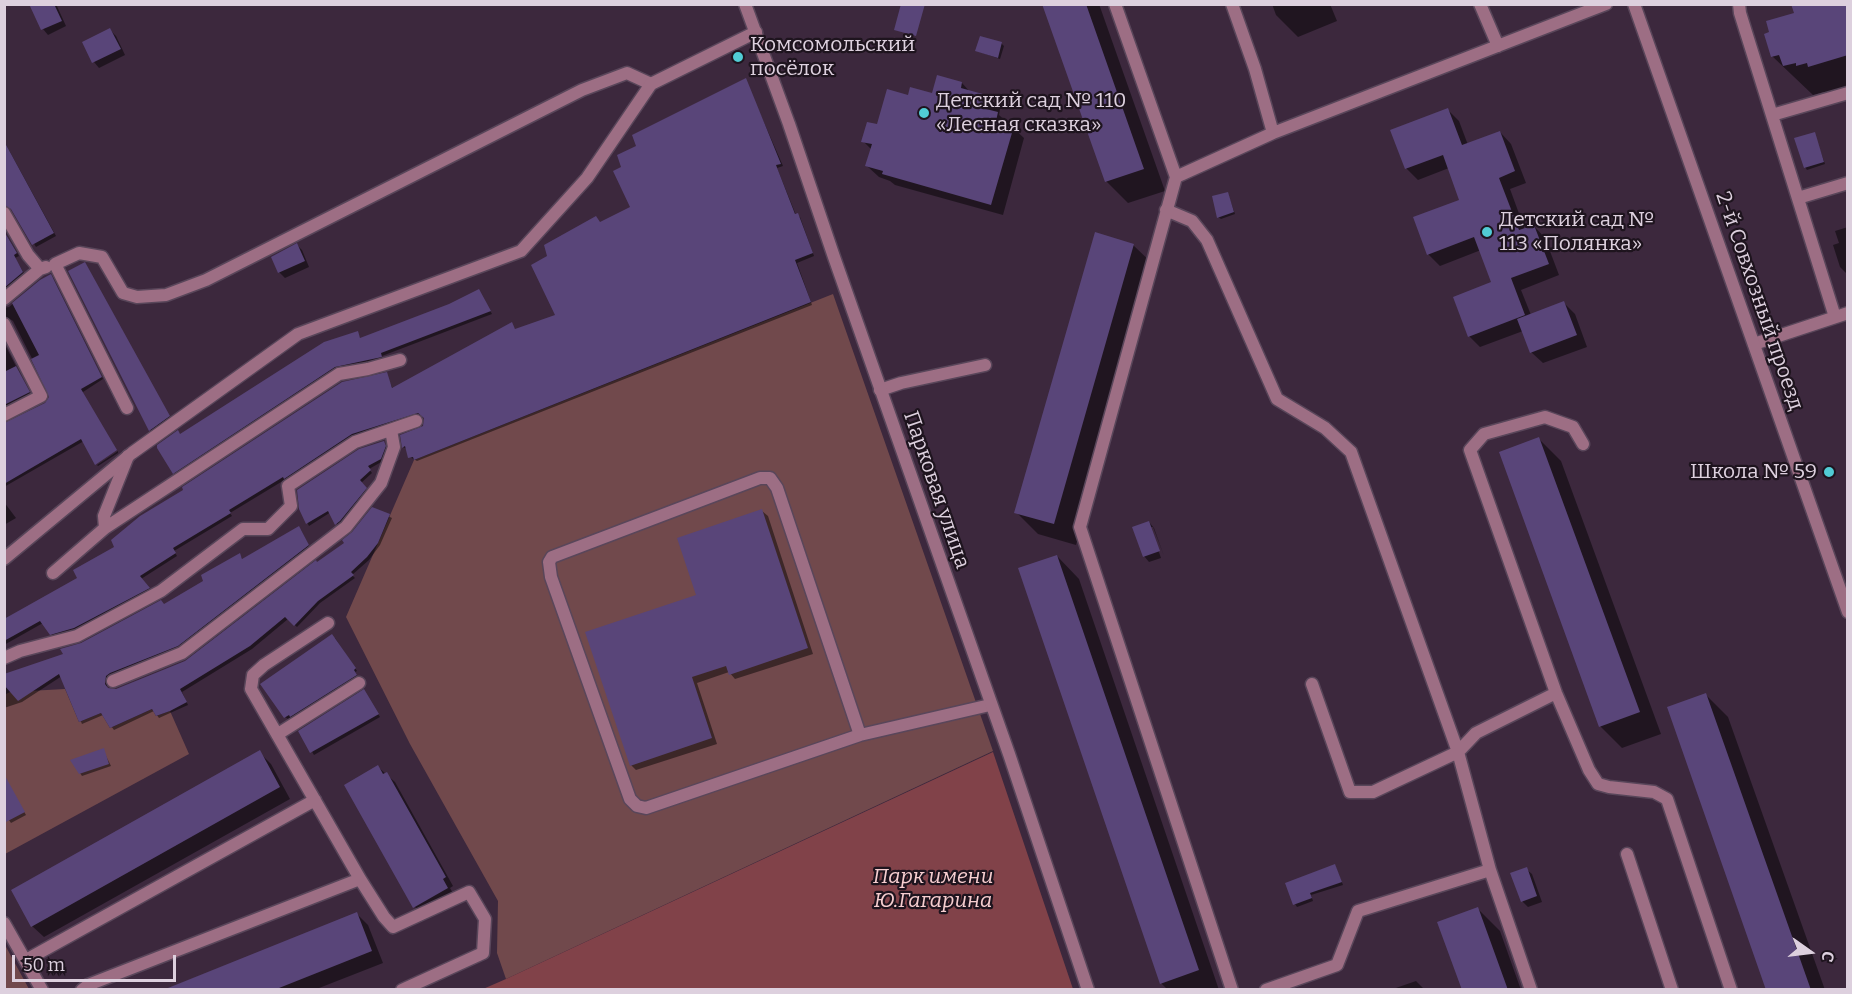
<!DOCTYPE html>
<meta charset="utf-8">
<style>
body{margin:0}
#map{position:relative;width:1852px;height:994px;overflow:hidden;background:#3c283d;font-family:Bitter,serif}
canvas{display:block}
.frame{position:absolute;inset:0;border:6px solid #ddd0de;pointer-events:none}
.north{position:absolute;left:1780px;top:922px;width:60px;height:60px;-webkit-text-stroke:4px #1e141e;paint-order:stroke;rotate:104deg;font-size:16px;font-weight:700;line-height:24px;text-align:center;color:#ddd0de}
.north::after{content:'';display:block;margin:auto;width:21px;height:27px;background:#ddd0de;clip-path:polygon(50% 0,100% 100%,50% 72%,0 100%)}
.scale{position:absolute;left:12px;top:955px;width:164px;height:27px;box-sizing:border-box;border:3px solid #ddd0de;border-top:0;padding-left:8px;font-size:18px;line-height:21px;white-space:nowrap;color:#ddd0de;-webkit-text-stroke:4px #1e141e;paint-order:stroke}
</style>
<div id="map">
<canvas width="1852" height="994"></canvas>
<div class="frame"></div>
<div class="north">С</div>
<div class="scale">50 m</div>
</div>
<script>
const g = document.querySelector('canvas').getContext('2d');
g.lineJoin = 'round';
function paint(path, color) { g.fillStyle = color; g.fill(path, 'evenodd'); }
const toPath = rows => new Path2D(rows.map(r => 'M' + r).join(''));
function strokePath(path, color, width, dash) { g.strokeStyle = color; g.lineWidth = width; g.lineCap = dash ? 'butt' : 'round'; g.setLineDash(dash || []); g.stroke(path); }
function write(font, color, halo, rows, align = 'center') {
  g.font = font + ' Bitter,serif'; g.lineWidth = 4.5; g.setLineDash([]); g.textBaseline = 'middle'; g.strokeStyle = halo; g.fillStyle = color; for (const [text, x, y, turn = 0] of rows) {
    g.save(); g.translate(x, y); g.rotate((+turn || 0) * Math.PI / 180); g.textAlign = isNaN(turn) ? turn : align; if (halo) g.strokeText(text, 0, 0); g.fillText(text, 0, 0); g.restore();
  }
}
const green = toPath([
 [833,294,993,751,506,979,497,953,498,901,410,744,346,617,414,460],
 [65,689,79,722,101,713,110,728,152,709,156,716,170,711,189,754,5,854,4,695,10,692],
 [5,945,29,989,5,989]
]);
const forest = toPath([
 [993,752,1073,989,483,989,506,979]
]);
const shadow = toPath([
 [31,4,56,4,66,26,48,35,43,29],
 [1044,4,1099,4,1165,191,1128,203,1106,181],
 [1272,4,1330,4,1337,21,1298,37,1276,15],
 [1848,4,1848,93,1827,95,1824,92,1813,95,1772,56,1796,14],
 [110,30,116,36,125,55,99,68,94,62],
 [1001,43,1004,46,1000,59,977,51],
 [745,79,783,166,777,168,796,215,800,217,814,256,797,263,812,305,417,461,410,457,407,449,403,447,402,436,424,427,425,418,422,415,355,436,288,480,286,479,230,513,232,516,174,551,177,556,141,579,151,590,77,630,53,636,43,623,4,645,4,620,79,579,115,548,386,374,393,389,512,324,516,331,557,315,600,224,632,207,623,167,638,147],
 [962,83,971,93,989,97,1000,109,999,115,1024,138,1003,215,895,185,890,181,879,177,867,166,872,150,863,141,909,97,933,95],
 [1448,110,1459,121,1468,145,1500,132,1511,144,1526,183,1510,189,1525,230,1534,226,1545,238,1559,275,1521,290,1531,315,1564,303,1575,314,1587,347,1543,363,1531,352,1523,331,1480,347,1469,336,1493,283,1481,250,1440,266,1428,254,1461,201,1449,168,1418,180,1406,168],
 [1814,133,1825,164,1807,170,1805,167],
 [4,141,56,236,36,247,13,209,8,206,4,208],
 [1228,194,1235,214,1221,219,1218,217],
 [1848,227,1848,275,1840,267,1833,245,1839,243,1835,231],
 [4,231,19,256,15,258,25,275,4,292],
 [297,245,302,250,309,267,285,278,279,272],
 [1133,245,1156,267,1076,545,1038,534,1016,512],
 [87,267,171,419,153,432,150,430],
 [53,278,103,379,83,392,84,441,4,487,4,424,46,404,51,396,13,321,7,317,4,319,4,308,9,307,40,281],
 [481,294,492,314,382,356,383,359,338,369,176,475,174,473,181,435,357,332,361,340],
 [4,343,31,395,4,410],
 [1539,439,1561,461,1661,734,1622,748,1600,726],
 [384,442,387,449,383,461,369,469,372,473,361,483,368,491,338,526,331,512,309,526,300,509],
 [118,451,118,453,98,466,97,465],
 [4,502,16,518,4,525],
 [373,509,392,518,380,545,369,560,352,575,355,578,320,603,297,627,288,619,252,649,182,692,188,705,159,718,154,711,114,730,103,715,82,724,62,676,22,702,4,708,4,676,65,654,81,645,164,606,205,581,240,555,243,560,301,530,310,548,180,648,112,676,107,682,107,688,116,690,188,661,346,543],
 [762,511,768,516,813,654,735,679,729,672,697,683,717,744,636,770,631,765],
 [1149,522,1154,528,1164,556,1153,527,1150,527,1161,558,1149,562,1144,556],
 [1057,556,1079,579,1219,990,1168,990,1161,983],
 [335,638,357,671,355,672,358,678,293,718,292,717,288,719,285,717],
 [364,691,380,717,314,755,300,732],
 [1706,695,1728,717,1825,990,1768,990],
 [103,750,111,766,82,776,80,773],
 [259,752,271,764,290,799,44,937,32,926],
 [378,767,395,782,453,886,450,888,455,897,423,915,415,907],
 [4,776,26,815,11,823,4,813],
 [1335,865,1343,885,1311,895,1313,901,1297,907,1295,904],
 [1526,869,1532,874,1542,902,1528,907,1522,901],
 [1478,909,1500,931,1521,990,1463,990],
 [357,914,368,925,383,963,314,990,164,990],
 [1416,981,1425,990,1390,990]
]);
const building = toPath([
 [29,4,54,4,62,21,41,30],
 [901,4,925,4,916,36,894,30],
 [1042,4,1086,4,1144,169,1105,182],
 [1791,4,1848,4,1848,55,1808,67,1807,63,1796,66,1796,63,1783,66,1779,55,1771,57,1764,34,1769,32,1766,21,1794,13],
 [110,28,121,49,92,63,82,42],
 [980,36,1002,42,998,58,975,51],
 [937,75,962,82,961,88,990,96,986,109,998,112,996,121,1014,126,991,205,882,174,883,171,865,166,872,144,861,142,867,122,877,124,887,89,908,95,910,87,932,93],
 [746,78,781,164,776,165,795,214,798,213,813,253,795,260,811,302,414,460,413,457,408,458,405,446,402,448,400,435,423,426,424,418,418,413,352,434,284,479,283,477,229,510,231,513,173,548,176,553,140,576,150,588,74,628,50,635,40,621,4,641,4,619,77,578,73,570,114,547,111,540,140,516,183,490,182,487,342,382,387,372,392,388,512,322,515,329,555,315,531,265,547,256,544,245,596,216,600,222,630,207,613,171,621,167,617,155,636,146,632,135],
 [1448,108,1462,145,1500,131,1515,171,1499,178,1519,230,1534,225,1549,264,1511,278,1525,315,1468,337,1453,297,1491,282,1474,237,1427,255,1413,217,1459,200,1443,155,1405,169,1390,130],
 [1815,132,1824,162,1804,168,1794,138],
 [4,141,54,233,32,245,11,209,4,205],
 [1228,192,1234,212,1217,218,1212,196],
 [4,231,17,253,14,255,23,272,4,288],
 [1095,232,1134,244,1054,524,1014,513],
 [297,243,305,261,278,273,271,257],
 [85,262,170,416,149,431,68,271],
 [51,274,102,377,81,389,117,450,95,465,81,439,4,484,4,423,45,403,49,397,31,359,39,355,12,303,40,280],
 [479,289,491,311,381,353,382,357,335,367,173,474,157,448,157,445,178,430,180,434,324,342,358,331,360,338,449,304],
 [1564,301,1577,335,1530,353,1517,319],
 [16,366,30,392,4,405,4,372],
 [1539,437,1640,712,1599,727,1499,452],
 [384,441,386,446,381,459,368,466,371,470,360,480,367,488,340,521,335,525,328,511,306,524,299,509,297,490,359,449],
 [372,507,390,514,378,543,367,557,351,572,354,575,318,601,294,626,285,617,250,646,180,689,187,702,170,711,156,716,152,709,110,728,101,713,79,722,59,674,18,701,4,685,4,674,63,654,60,649,81,643,161,600,164,604,203,581,201,575,240,553,242,559,299,526,309,545,178,646,110,673,106,676,105,684,108,688,116,689,185,661,316,560,317,562,344,543,342,540,352,532],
 [762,509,808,648,729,675,726,666,692,677,712,738,630,766,585,632,696,595,677,538],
 [1149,521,1160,551,1143,557,1132,527],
 [1057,555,1199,970,1160,984,1018,568],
 [332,634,356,668,354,670,357,675,290,717,289,715,284,718,260,684],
 [364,689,379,714,310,753,298,731],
 [1706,693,1811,990,1766,990,1667,707],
 [104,748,109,764,79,774,70,760],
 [260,750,280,787,31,927,11,890],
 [378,765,383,774,387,772,446,877,443,879,448,888,413,908,344,785],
 [4,774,25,812,4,823],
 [1335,864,1342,882,1310,893,1312,898,1293,905,1285,883],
 [1527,867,1537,896,1521,902,1510,873],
 [1478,907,1508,990,1462,990,1437,922],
 [357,912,372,951,274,990,163,990]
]);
const service = toPath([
 [1115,4,1176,177],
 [1232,4,1255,69,1273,133],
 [1480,4,1498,46],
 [1739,4,1740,13,1835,317],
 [1772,115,1848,93],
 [1798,198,1848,183],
 [1166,210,1192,221,1207,240,1277,399,1325,428,1351,452,1458,752,1490,870,1358,911,1337,965,1266,990],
 [4,213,28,255,40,269],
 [4,299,40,269,46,267],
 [4,324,41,396,4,415],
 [1754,344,1848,313],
 [880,390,901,383,985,365],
 [127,408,55,264,79,253,102,257,123,293,137,297,166,295,206,280,582,90,627,73,651,84],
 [1583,444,1573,427,1545,417,1484,434,1470,450,1556,693,1589,770,1598,784,1609,787,1654,792,1667,799,1731,990],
 [105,528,104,516,128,456],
 [53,573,105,528,339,374,368,369,400,360],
 [328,623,264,665,253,675,251,689,360,879,384,917,393,927,469,892,485,919,483,953,402,990],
 [4,658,20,651,77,636,161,591,243,529,268,529,291,506,288,486,355,442,416,421],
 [113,681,182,653,346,527,381,483,394,447,391,430],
 [1312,684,1350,792,1373,792,1458,752,1476,733,1556,693],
 [278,734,359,683],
 [860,735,777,488,770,478,760,478,552,557,549,562,551,577,630,799,637,806,646,808,860,735,990,705],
 [1627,854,1672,990],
 [1490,870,1531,990],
 [26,960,315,800],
 [82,990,88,985,360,879],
 [1232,990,1080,527,1176,177,1273,133,1606,4]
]);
const minor = toPath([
 [1634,4,1848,612],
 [4,559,132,453,298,334,521,251,587,178,651,84,756,32],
 [4,923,42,990]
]);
const tertiary = toPath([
 [745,4,789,124,834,257,1009,754,1088,990]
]);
const markers = [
 [738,57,6,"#51ccd5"],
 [924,113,6,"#51ccd5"],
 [1487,232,6,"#51ccd5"],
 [1829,472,6,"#51ccd5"]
];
const poiNames = [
 ["Комсомольский",750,45],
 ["посёлок",750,69],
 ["Детский сад № 110",936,101],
 ["«Лесная сказка»",936,125],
 ["Детский сад №",1499,220],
 ["113 «Полянка»",1499,244],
 ["Школа № 59",1817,472,"right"]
];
const streetNames = [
 ["2-й Совхозный проезд",1759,301,71],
 ["Парковая улица",936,490,71]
];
const parkNames = [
 ["Парк имени",933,877],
 ["Ю.Гагарина",933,901]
];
paint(green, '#71494c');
paint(forest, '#814249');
paint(shadow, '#0007');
paint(building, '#594579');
strokePath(service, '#59465a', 15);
strokePath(minor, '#59465a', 15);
strokePath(tertiary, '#59465a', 15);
strokePath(service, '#9d6e84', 12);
strokePath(minor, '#9d6e84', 12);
strokePath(tertiary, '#9d6e84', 12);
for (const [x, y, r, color] of markers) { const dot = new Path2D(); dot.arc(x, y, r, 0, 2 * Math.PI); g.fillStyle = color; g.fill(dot); strokePath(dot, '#1e141e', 2); }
write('21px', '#ddd0de', '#1e141e', poiNames, 'left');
write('21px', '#ddd0de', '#1e141e', streetNames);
write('italic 21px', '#f7ced0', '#1e141e', parkNames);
</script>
